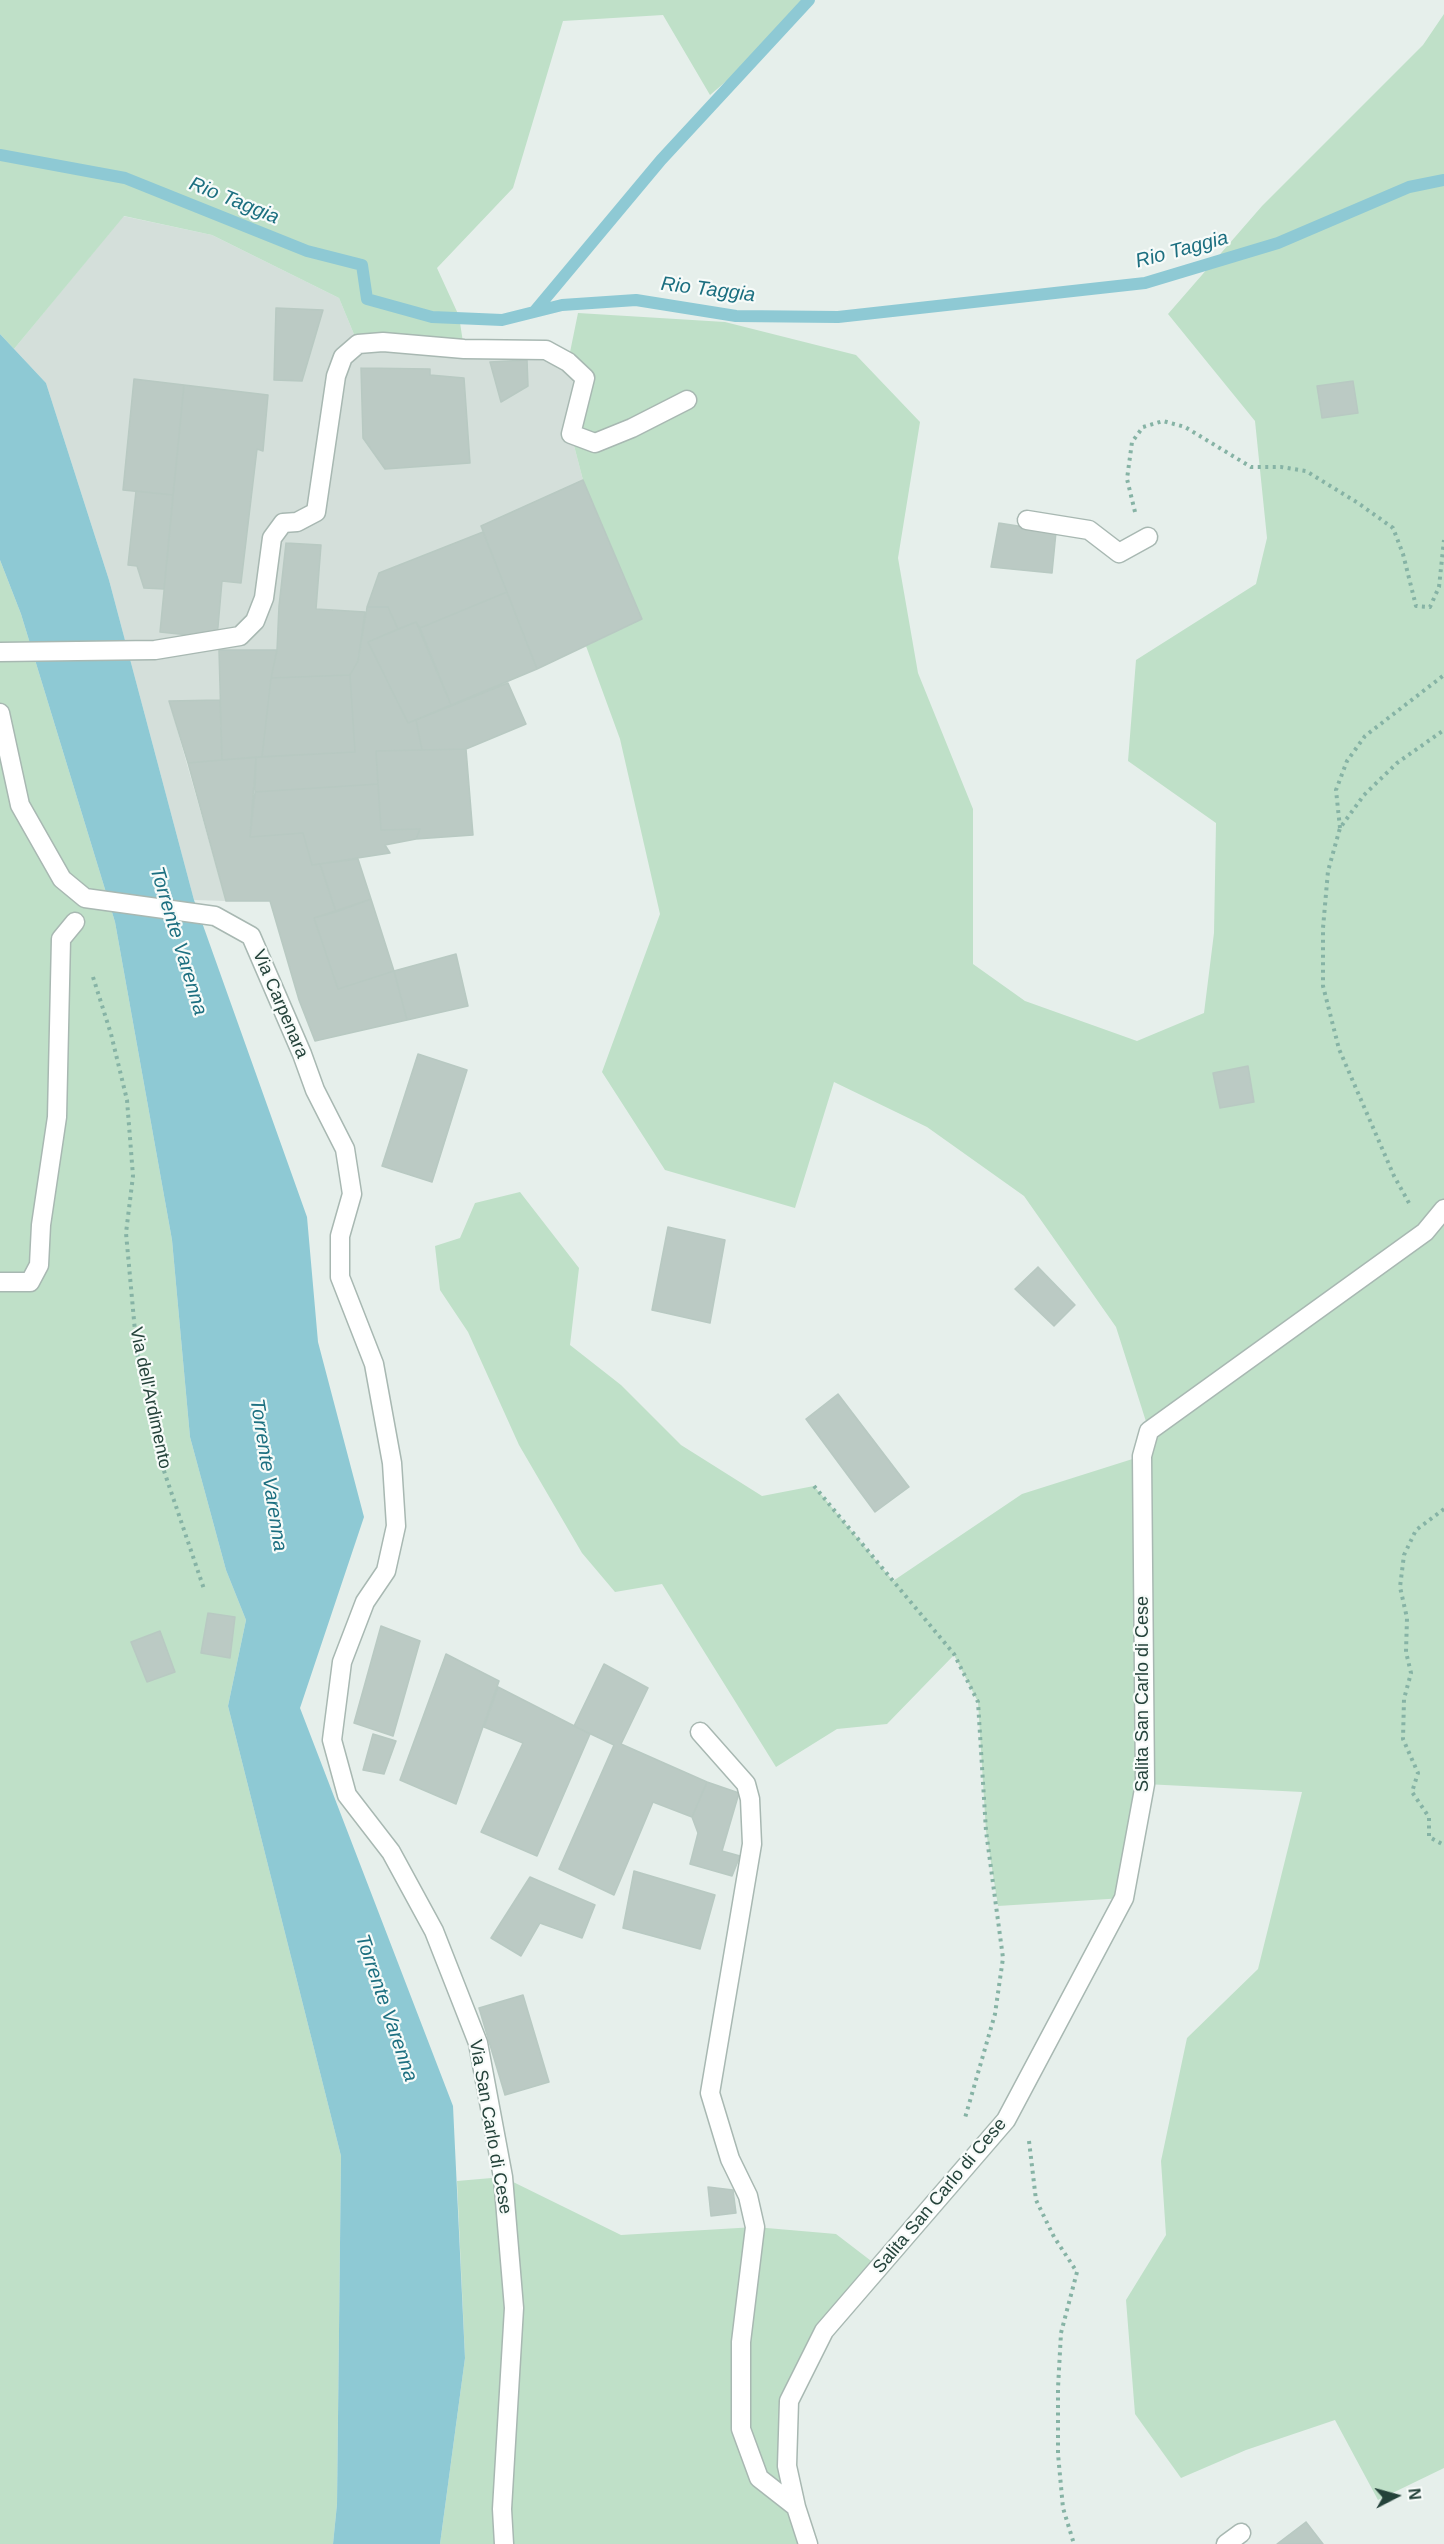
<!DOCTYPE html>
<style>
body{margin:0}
#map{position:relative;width:1444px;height:2544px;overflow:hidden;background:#e6efeb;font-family:Arial,sans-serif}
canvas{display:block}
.north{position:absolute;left:1366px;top:2466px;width:60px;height:60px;-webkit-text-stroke:4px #f7fbf9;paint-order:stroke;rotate:84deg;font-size:16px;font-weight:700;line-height:24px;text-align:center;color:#24423a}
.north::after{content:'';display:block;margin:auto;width:21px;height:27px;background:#24423a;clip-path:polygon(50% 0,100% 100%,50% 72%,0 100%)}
</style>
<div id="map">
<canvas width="1444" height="2544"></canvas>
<div class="north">N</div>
</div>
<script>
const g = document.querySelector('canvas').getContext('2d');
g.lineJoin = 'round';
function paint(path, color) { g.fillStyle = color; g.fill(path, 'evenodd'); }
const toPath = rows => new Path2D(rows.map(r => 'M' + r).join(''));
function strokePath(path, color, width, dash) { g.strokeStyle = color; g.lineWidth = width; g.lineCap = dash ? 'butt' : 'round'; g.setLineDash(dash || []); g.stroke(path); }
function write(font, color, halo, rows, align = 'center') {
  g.font = font + ' Arial,sans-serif'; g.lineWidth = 4.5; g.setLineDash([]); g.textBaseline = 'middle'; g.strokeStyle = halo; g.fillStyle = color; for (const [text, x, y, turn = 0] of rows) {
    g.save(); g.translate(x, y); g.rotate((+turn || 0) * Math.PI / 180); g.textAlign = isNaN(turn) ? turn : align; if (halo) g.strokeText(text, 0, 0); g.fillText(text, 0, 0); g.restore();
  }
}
const built = toPath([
 [123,216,212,235,339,298,358,344,546,350,585,378,571,434,583,480,481,526,483,532,380,573,365,612,316,609,321,546,286,543,279,606,277,650,219,650,220,700,169,701,226,901,194,900,109,580,46,383,14,349]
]);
const green = toPath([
 [0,0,807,0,784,32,710,95,663,15,563,21,513,188,437,268,459,316,464,349,358,344,339,298,212,235,124,216,14,349,0,334],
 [1444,14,1444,2468,1378,2500,1335,2420,1246,2450,1181,2478,1135,2414,1126,2300,1166,2235,1161,2161,1187,2038,1258,1969,1302,1792,1145,1784,1124,1898,998,1906,986,1831,978,1702,954,1655,887,1724,837,1729,776,1767,662,1584,615,1592,582,1553,519,1445,468,1332,440,1290,435,1246,460,1238,475,1203,520,1192,579,1268,570,1345,621,1385,681,1445,762,1496,814,1486,893,1581,1022,1494,1142,1456,1149,1431,1116,1327,1024,1196,927,1127,834,1082,795,1208,665,1170,602,1072,660,914,620,739,586,646,642,619,583,480,571,434,585,378,568,362,578,313,725,322,856,355,920,422,898,558,918,673,973,809,973,964,1025,1001,1137,1041,1204,1013,1214,933,1216,823,1128,761,1136,660,1256,584,1267,538,1255,421,1168,314,1262,206,1423,45],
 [0,560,21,614,115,922,172,1240,190,1437,226,1570,246,1620,228,1706,341,2156,337,2504,333,2544,0,2544],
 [503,2177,621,2235,755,2227,836,2234,879,2267,824,2331,789,2401,787,2466,808,2544,440,2544,465,2358,457,2181]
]);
const water = toPath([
 [0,334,46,383,109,580,194,900,307,1217,318,1342,364,1517,300,1708,453,2106,465,2358,440,2544,333,2544,337,2504,341,2156,228,1706,246,1620,226,1570,190,1437,172,1240,115,922,21,614,0,560]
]);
const stream = toPath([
 [0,155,125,178,307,251,362,265,367,299,432,317,502,320,562,305,636,300,736,316,838,317,1145,283,1278,243,1409,187,1444,180],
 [534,312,661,160,809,0]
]);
const building = toPath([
 [276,308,323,310,302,381,274,380,276,308],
 [527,360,528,386,501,402,490,362,527,360],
 [361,368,430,369,430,375,464,378,470,463,385,469,363,438,361,368],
 [134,379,184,385,173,495,123,490,134,379],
 [1353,381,1358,413,1322,418,1317,386,1353,381],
 [184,385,268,395,263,451,257,449,241,583,222,581,217,638,160,632,184,385],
 [583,480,642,619,537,669,481,526,583,480],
 [136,491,173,495,164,589,144,588,137,566,128,565,136,491],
 [999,523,1056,532,1052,573,991,567,999,523],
 [483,532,507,592,420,628,416,622,398,629,388,607,367,607,379,573,483,532],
 [286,543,321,545,316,609,365,612,358,661,350,675,271,678,277,650,279,606,286,543],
 [507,592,537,669,451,705,420,628,507,592],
 [367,607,388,607,398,629,368,642,408,723,416,720,422,750,376,751,378,784,255,792,256,757,355,752,350,675,358,661,367,607],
 [416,622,451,705,408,723,368,642,416,622],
 [219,650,277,650,271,678,262,757,222,760,219,650],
 [350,675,355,752,262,757,271,678,350,675],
 [508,683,526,724,466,749,422,750,416,720,508,683],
 [220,700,222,760,188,763,169,701,220,700],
 [466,749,473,835,416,839,420,829,381,830,376,751,466,749],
 [256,757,250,837,303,833,312,865,320,864,336,912,314,918,338,989,394,971,407,1020,315,1041,299,1000,270,901,226,901,188,763,256,757],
 [378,784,381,830,420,829,416,839,385,845,390,853,312,865,303,833,250,837,255,792,378,784],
 [358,859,371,899,336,912,320,864,358,859],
 [371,899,394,971,338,989,314,918,371,899],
 [456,954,468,1006,407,1020,394,971,456,954],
 [418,1054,467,1070,432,1182,382,1166,418,1054],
 [1248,1066,1254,1102,1220,1108,1213,1073,1248,1066],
 [668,1227,725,1240,710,1323,652,1310,668,1227],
 [1038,1267,1075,1305,1054,1326,1015,1289,1038,1267],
 [838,1394,909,1487,875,1512,806,1419,838,1394],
 [208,1613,235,1617,230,1658,201,1653,208,1613],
 [381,1626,420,1641,393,1736,354,1723,381,1626],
 [160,1631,175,1672,147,1682,131,1642,160,1631],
 [446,1654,499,1681,456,1804,400,1780,446,1654],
 [604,1664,648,1688,621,1744,707,1782,692,1817,653,1802,614,1895,559,1869,614,1745,574,1726,604,1664],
 [498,1687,590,1734,537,1856,481,1832,523,1743,484,1727,498,1687],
 [373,1734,396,1741,384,1774,363,1770,373,1734],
 [707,1782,739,1793,722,1851,740,1856,732,1876,690,1864,698,1833,692,1817,707,1782],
 [634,1871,715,1895,700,1949,623,1928,634,1871],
 [530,1877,595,1905,582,1938,540,1923,521,1956,491,1938,530,1877],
 [523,1995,549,2082,505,2095,479,2008,523,1995],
 [708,2187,733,2190,736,2213,711,2216,708,2187],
 [1306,2522,1323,2544,1277,2544,1306,2522]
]);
const path = toPath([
 [1135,512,1127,479,1132,442,1143,427,1163,421,1185,427,1251,467,1281,467,1306,471,1358,503,1393,528,1403,554,1416,606,1430,607,1439,587,1444,540],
 [1340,828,1336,790,1347,761,1365,736,1444,675],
 [93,977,111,1034,127,1100,133,1176,126,1233,137,1353,163,1468,204,1589],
 [1409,1203,1394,1176,1339,1049,1323,986,1323,928,1328,871,1340,828,1364,795,1397,763,1444,730],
 [814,1486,954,1654,978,1702,986,1831,1003,1958,995,2014,965,2118],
 [1444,1509,1416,1530,1404,1555,1400,1587,1407,1618,1406,1652,1411,1673,1404,1699,1403,1739,1418,1773,1412,1792,1429,1817,1429,1837,1444,1845],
 [1029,2141,1036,2200,1054,2237,1077,2272,1061,2333,1058,2388,1058,2454,1063,2508,1074,2544]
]);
const service = toPath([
 [0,652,155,650,240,636,255,621,264,598,272,538,283,523,297,522,316,512,336,376,343,357,358,344,383,342,464,349,546,350,568,362,585,378,571,434,595,443,632,428,687,400]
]);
const pedestrian = toPath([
 [1027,520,1089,530,1119,553,1148,537]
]);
const minor = toPath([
 [0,1282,30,1282,39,1265,41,1225,57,1117,61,939,75,922],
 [700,1732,746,1784,750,1799,752,1844,710,2093,730,2159,748,2196,755,2227,741,2342,741,2429,759,2478,796,2507],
 [808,2544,796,2507,787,2466,789,2401,824,2331,1006,2120,1124,1898,1145,1784,1142,1456,1149,1431,1425,1232,1444,1209],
 [1226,2544,1241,2533]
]);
const tertiary = toPath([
 [0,713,20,805,62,879,85,898,215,916,251,936,302,1054,315,1090,345,1149,352,1194,340,1236,340,1277,374,1364,392,1463,396,1526,386,1571,365,1602,342,1662,332,1740,347,1795,391,1852,434,1931,478,2043,503,2177,514,2308,502,2509,504,2544]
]);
const streetNames = [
 ["Via Carpenara",280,1004,67],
 ["Via dell'Ardimento",150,1398,78],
 ["Salita San Carlo di Cese",1143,1694,-90],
 ["Via San Carlo di Cese",490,2127,80],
 ["Salita San Carlo di Cese",940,2196,-50]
];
const waterNames = [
 ["Rio Taggia",234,201,22],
 ["Rio Taggia",1182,250,-15],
 ["Rio Taggia",708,290,7],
 ["Torrente Varenna",178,941,73],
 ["Torrente Varenna",268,1475,81],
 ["Torrente Varenna",386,2008,71]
];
paint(built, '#d4dfda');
paint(green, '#bfe0c8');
paint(water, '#8ec9d4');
strokePath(stream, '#8ec9d4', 12);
paint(building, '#bbcac4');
strokePath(building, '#b8c9c2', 1.5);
strokePath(service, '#a8b8b2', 21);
strokePath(pedestrian, '#a8b8b2', 21);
strokePath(minor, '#a8b8b2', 21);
strokePath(tertiary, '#a8b8b2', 21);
strokePath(path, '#86b3a5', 4, [3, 4.5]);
strokePath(service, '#fff', 18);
strokePath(pedestrian, '#fff', 18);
strokePath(minor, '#fff', 18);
strokePath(tertiary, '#fff', 18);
write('18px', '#24423a', '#f7fbf9', streetNames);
write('italic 20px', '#1c6f80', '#f7fbf9', waterNames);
</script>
